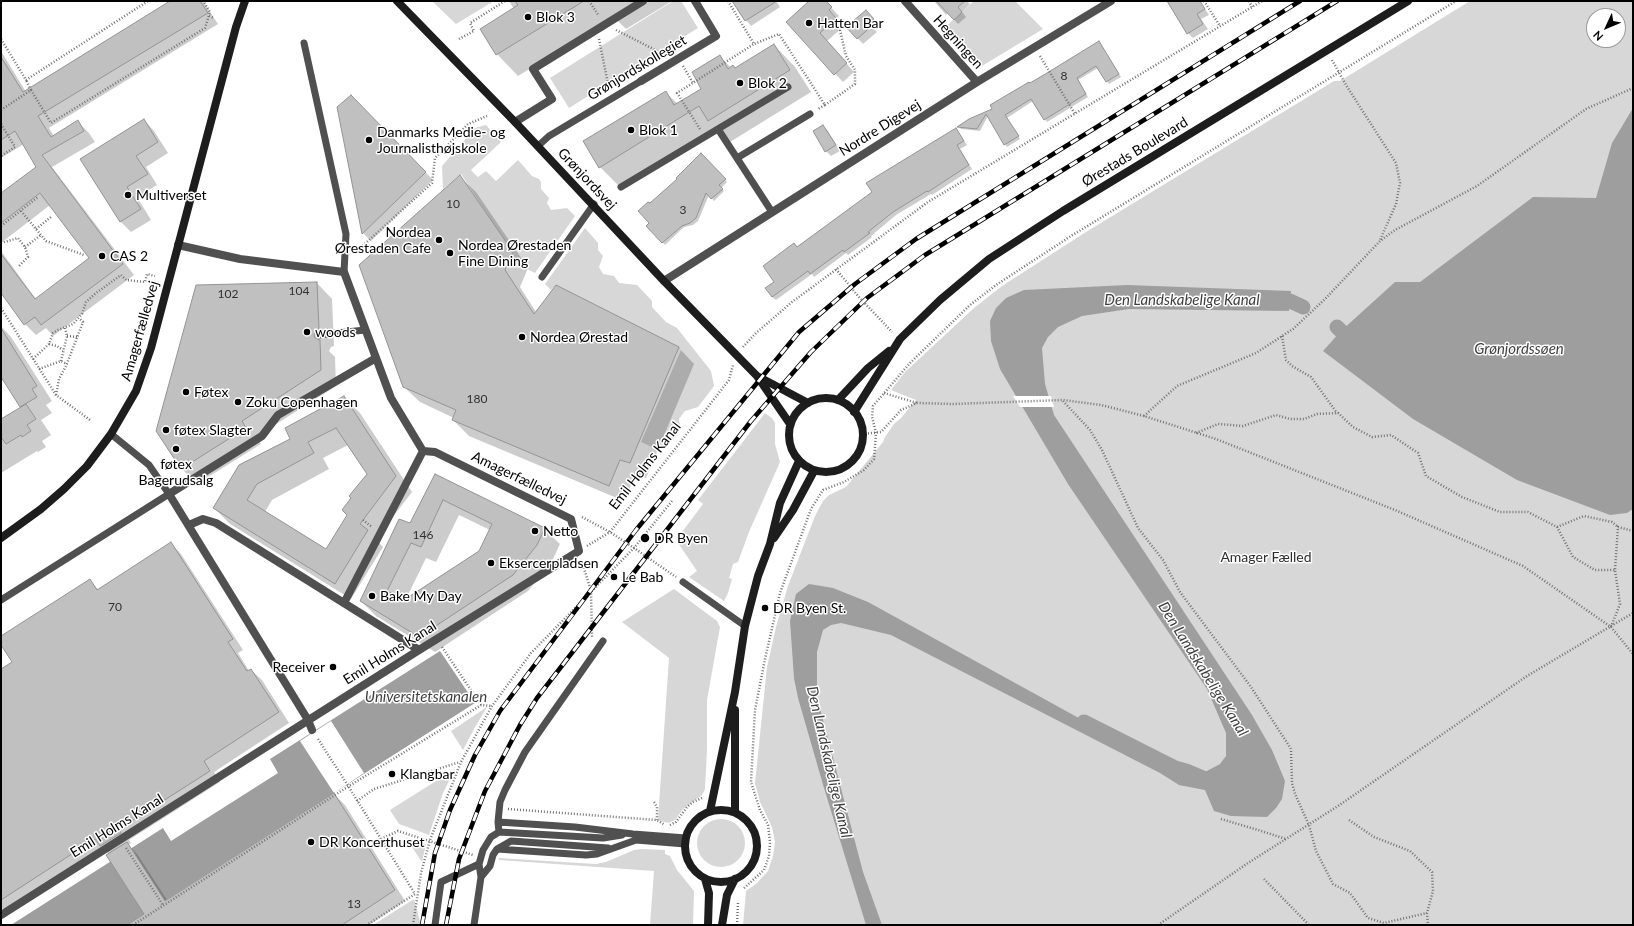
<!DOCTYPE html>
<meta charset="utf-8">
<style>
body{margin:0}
#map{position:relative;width:1634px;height:926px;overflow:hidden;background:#fff;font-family:Lato,sans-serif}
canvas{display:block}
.frame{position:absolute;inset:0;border:2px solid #000;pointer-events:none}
.north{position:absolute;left:1586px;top:8px;width:40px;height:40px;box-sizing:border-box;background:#fff;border:1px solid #999;border-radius:50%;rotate:226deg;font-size:11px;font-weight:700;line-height:16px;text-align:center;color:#000}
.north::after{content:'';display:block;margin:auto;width:14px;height:18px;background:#000;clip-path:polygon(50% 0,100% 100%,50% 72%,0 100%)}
</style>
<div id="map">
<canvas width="1634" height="926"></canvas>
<div class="frame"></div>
<div class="north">N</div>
</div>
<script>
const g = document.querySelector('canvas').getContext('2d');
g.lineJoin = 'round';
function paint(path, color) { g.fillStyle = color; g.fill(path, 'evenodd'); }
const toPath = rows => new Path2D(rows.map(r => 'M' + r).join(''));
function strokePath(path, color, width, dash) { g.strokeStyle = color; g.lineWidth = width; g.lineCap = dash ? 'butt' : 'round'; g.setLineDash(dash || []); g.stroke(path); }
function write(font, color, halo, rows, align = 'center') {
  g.font = font + ' Lato,sans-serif'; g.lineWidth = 3; g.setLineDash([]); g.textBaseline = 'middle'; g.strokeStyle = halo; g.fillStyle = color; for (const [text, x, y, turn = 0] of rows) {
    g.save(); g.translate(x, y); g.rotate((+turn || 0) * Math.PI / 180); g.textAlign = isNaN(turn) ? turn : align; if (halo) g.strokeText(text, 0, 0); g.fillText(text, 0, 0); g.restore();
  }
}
const green = toPath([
 [432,1,494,1,456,24],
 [673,1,681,1,698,28,569,108,550,78],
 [974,1,1015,1,1043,29,977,69,943,29],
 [1470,1,1633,1,1633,925,743,925,746,891,757,883,768,871,773,856,775,842,772,827,760,802,755,783,767,667,776,627,788,586,815,516,823,501,829,495,846,487,883,442,885,437,894,424,901,418,916,400,891,390,905,372,974,308,1002,286,1086,232,1334,81,1340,81],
 [1594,16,1618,16,1618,40,1594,40],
 [486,125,501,142,471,170,478,177,486,171,496,181,518,160,532,176,539,179,541,182,541,189,549,198,547,203,551,210,567,208,575,216,535,273,512,262,514,255,461,174,443,189,442,166,475,128],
 [585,228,598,243,598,250,603,256,599,267,603,274,614,276,619,283,637,285,652,301,652,307,666,322,677,328,711,371,714,386,698,407,685,411,679,419,680,426,674,434,673,439,666,448,652,447,641,442,681,350,555,286,551,290,545,284],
 [765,413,772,418,775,423,775,444,780,462,749,532,738,562,733,564,729,578,732,579,728,593,724,601,689,577,697,571,676,540,703,504,698,500],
 [674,589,717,621,720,627,707,700,707,749,705,789,702,795,683,809,675,820,668,823,658,820,669,658,622,622],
 [487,707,474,729,463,750,451,731],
 [455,769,443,793,429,835,399,824,390,810],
 '697 843a24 24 0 1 1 48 0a24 24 0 1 1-48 0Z',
 [406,838,426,844,422,862],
 [642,849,665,850,665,854,670,856,677,870,694,891,693,925,650,925,654,871,499,860,499,858,596,864,606,862,634,850],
 [414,899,421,925,373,925]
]);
const water = toPath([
 [1633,108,1633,509,1627,513,1610,515,1517,480,1413,419,1323,351,1341,331,1395,282,1420,282,1533,197,1596,198,1612,143],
 [1127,285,1291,291,1289,311,1129,309,1082,316,1058,327,1048,337,1042,348,1045,384,1054,415,1252,715,1272,750,1285,781,1282,799,1276,808,1267,817,1231,816,1214,811,1205,790,1179,785,1160,773,891,635,841,623,831,625,823,630,817,652,817,697,863,872,882,925,866,925,824,788,798,698,794,678,790,621,796,594,809,584,833,588,868,602,1126,744,1175,768,1186,771,1205,772,1220,764,1226,756,1226,733,1207,689,1068,484,1000,369,991,341,990,321,996,308,1006,298,1024,290],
 [440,651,475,703,127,925,11,925,163,828,171,841,278,773,270,759]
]);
const pier = toPath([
 [1013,396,1051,396,1054,407,1020,407],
 [331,721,364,773,334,793,300,741]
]);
const shadow = toPath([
 [172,1,203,1,218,24,49,128,54,136,78,122,89,133,95,142,52,167,134,275,53,336,46,328,36,335,25,324,1,292,1,251,36,299,90,258,50,205,1,243,1,195,38,167,24,144,1,158,1,51,26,92],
 [509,1,672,1,626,29,614,17,518,76,497,54,514,9],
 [734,1,776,1,780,7,751,26,746,20],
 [811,1,825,1,839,16,836,19,843,27,827,41,854,72,843,82,787,22],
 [934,1,967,1,970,4,962,12,966,17,958,24,948,13,946,15],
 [1168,1,1200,1,1209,15,1201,19,1208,29,1193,38,1188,33],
 [866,12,878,24,874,29,877,32,863,44,847,27],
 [774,45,795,67,811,92,730,142,718,129,621,188,600,167,665,92,678,104,703,89,720,56,731,68,736,69],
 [1101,45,1121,77,1109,84,1098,68,1078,80,1088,97,1047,122,1033,101,1007,118,1020,139,1007,147,988,116,980,131,961,129,959,127,994,110,1030,84],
 [351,96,433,180,371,241,363,233,338,108],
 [144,120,154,131,168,153,146,167,157,185,137,197,151,220,131,232,121,222,81,159],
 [823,126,828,131,840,151,831,156,826,151],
 [956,129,967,145,960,149,972,169,932,195,931,194,896,215,871,236,872,237,848,255,846,253,814,277,812,274,776,300,772,297,775,282,794,244,797,247,874,192],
 [701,154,727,182,721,188,724,191,714,201,709,195,698,221,693,225,684,227,665,245,648,226,651,223,650,205,678,179],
 [460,177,476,192,528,268,520,287,536,312,556,287,679,348,694,364,646,478,636,475,624,501,469,436,453,420,454,418,420,402,404,387],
 [317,283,332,299,334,346,331,347,329,351,335,357,336,386,256,437,261,444,197,484,182,469],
 [1,326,11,337,52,401,46,405,52,413,41,420,51,435,42,441,46,447,38,452,37,451,1,473,1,421,22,408,1,375],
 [344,398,360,413,412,492,376,539,383,547,351,599,230,524,214,508,291,440],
 [348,445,368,474,348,515,327,550,265,512,272,500,329,469,323,458],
 [435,475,544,529,560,544,552,561,528,591,435,652,376,616,361,601,410,524],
 [459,515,490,530,480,552,406,599,426,558,436,562],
 [171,544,181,554,243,650,238,653,249,671,251,670,262,680,289,723,214,772,220,782,129,840,131,843,128,845,137,854,167,900,334,794,345,805,405,901,369,925,128,925,145,914,109,854,105,850,7,913,1,907,1,671,14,662,1,643,1,637,90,581,99,590]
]);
const canal = toPath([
 [1270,301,1290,301,1303,307],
 [1337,327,1341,331],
 [1084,722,1175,768,1186,771,1205,779]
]);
const building = toPath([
 [170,1,200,1,208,13,38,116,51,137,78,120,84,131,42,155,123,264,41,325,35,317,24,325,1,293,1,254,35,299,89,258,40,193,1,223,1,193,36,167,15,131,1,140,1,57,23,92,170,1],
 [515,1,584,1,496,55,480,29,518,5,515,1],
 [732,1,777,1,745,21,732,1],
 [809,1,826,1,832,7,829,10,836,18,820,33,847,63,834,75,786,22,809,1],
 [936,1,965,1,958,7,962,12,954,20,936,1],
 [1167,1,1200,1,1205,9,1197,14,1203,24,1187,34,1167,1],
 [866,10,874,19,869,23,872,26,857,39,846,27,866,10],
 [1099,41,1119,74,1106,82,1096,66,1077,78,1086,94,1044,120,1031,99,1005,115,1019,136,1004,145,986,114,977,129,957,127,969,119,992,109,990,105,1029,82,1030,83,1047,73,1099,41],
 [774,44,790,70,708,121,699,106,599,168,583,141,666,91,674,105,701,89,692,72,720,55,728,69,733,65,735,68,774,44],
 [351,95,426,172,362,234,337,107,351,95],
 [144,119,158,142,136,156,148,174,127,187,141,209,120,222,80,159,144,119],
 [823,125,836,145,825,152,813,131,823,125],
 [956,128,964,141,957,145,969,165,928,192,927,191,893,212,868,232,870,233,844,252,843,250,810,274,808,271,772,297,765,288,774,282,763,266,794,243,797,247,872,192,866,183,956,128],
 [701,153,726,179,719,185,723,189,711,199,706,193,696,218,690,223,682,226,662,243,646,226,649,223,638,211,648,202,650,203,677,179,676,178,701,153],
 [460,175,513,252,505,270,534,314,556,285,679,347,630,463,620,460,609,486,452,420,456,410,403,387,359,265,460,175],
 [317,282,319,330,316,331,314,335,315,338,320,340,321,370,242,421,246,428,181,469,156,431,196,285,317,282],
 [1,328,37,386,32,389,37,397,20,407,1,377,1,328],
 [344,396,396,476,360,524,368,530,335,584,213,508,239,465,290,439,285,428,344,396],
 [336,428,367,474,349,496,351,498,342,510,347,515,326,549,247,500,257,484,314,453,308,442,336,428],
 [26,404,36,419,27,425,31,431,22,437,21,435,6,444,1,437,1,419,26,404],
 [435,474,545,528,537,545,513,575,419,637,360,601,399,519,410,523,435,474],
 [443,500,492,524,479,551,404,600,387,591,411,543,421,547,443,500],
 [171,542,233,639,228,642,247,671,251,669,279,712,204,761,210,771,119,829,121,833,100,846,95,839,1,900,1,669,12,662,1,645,1,636,90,579,97,590,171,542],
 [334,793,395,890,342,925,127,925,144,914,106,855,127,842,165,901,334,793]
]);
const path = toPath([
 [589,1,599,16],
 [728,1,754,44,779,34,825,105,818,109],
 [1204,1,1220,26],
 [1249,1,1252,7],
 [209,16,214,18],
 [616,30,665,55],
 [1,39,26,80,148,1],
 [459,39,474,31,470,23,505,1],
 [599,39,609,89],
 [1040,56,1075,114],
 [1332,60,1346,85,1396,163,1400,183,1396,204,1380,240],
 [683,66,693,83],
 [31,90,51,123,205,28,210,12,203,1],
 [825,105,855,84,855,70,846,56,839,26],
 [1,110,31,90,26,80],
 [1,124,15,147,1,156],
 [700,129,677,93,754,44],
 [21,211,46,241,84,255],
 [1,226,38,197],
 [36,229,51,217],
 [1,243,18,238,25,247,28,257,18,267],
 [25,247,41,235],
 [356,252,432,183,435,158,468,124,487,116],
 [836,269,858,296,892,332],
 [1,308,56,395,90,420],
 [67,336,78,337],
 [1282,336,1286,360,1292,366,1311,377,1337,413],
 [49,344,57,346,63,350],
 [743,347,756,333,792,302,928,202,1262,1],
 [33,359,49,344,53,333,58,330,73,324,82,314,86,302,96,293,121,275,126,280,145,282,147,274,155,276],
 [61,361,67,336,65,328],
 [39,369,61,361,67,364],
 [884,393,917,403],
 [56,395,59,379,66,366,83,322,79,318],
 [1063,401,1090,430,1102,450,1138,528,1163,560,1180,592,1251,687,1291,749,1292,783,1295,794,1309,825,1316,851,1333,884,1350,893,1368,918,1384,923,1427,913],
 [1144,416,1177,386,1256,353,1293,329,1325,299,1380,241,1395,230,1477,186,1586,109,1633,88],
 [1196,433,1218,424,1243,426,1276,415,1290,419,1304,419,1317,414,1338,413,1353,427,1372,437,1391,435,1418,453,1426,476,1462,497,1500,512,1528,512,1557,527,1573,557,1595,570,1615,570],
 [862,434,881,432,901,410,917,403,953,404,1063,400,1101,405,1144,416,1216,439,1395,510,1523,566,1611,627,1633,654],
 [582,517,610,532,634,548,672,501],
 [363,520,372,527],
 [1557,527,1584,516,1612,522,1618,527],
 [587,546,610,532,729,380,733,365],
 [582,562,591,591,592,637],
 [1611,627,1620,604,1615,570,1618,527,1633,531],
 [442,647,481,705],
 [318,739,347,784,415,894,367,925],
 [357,801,374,789,460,762],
 [654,802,657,807,657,820],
 [508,809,657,820,665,825],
 [1221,819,1258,830,1286,839],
 [1349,820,1374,837,1410,851,1432,872,1433,891,1427,913,1428,925],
 [670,825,676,822,687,807,693,802,702,798],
 [381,839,398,831,473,855],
 [126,848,163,905],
 [1264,879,1309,925],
 [744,888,764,870,769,856,770,842,768,825,760,810,751,782,755,710,765,659,780,593,811,509,823,490,844,482,864,470,874,459,876,433,872,417,873,406,910,363,970,305,996,285,1071,236,1456,1],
 [133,925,349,786,478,707,481,705,492,706],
 [413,925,421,873,430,840,461,762,492,706,531,653,634,548,676,577],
 [737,925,738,902],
 [1158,925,1248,863,1338,806,1527,676,1633,613]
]);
const lane = toPath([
 [304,43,346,234,344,272],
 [718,129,772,212],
 [538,146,549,136,641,81],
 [737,158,810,114],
 [621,187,788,87],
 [542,277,594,204],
 [319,335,365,330],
 [683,582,745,626],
 [1,600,169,494,149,465,111,434],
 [498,822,575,827,633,834,686,838],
 [499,832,603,838,622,835],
 [497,849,511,841,608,848],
 [481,877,490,866,493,855,497,849,586,855,597,854,636,840,685,844],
 [435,925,441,882,479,864],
 [474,925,481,877,479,864,483,850,491,837,499,832,498,822,500,802,505,790,525,752,603,641]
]);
const street = toPath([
 [905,1,977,82],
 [641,81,716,36,695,1],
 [515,122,552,99,533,69,643,1],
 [178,245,240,259,344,272,391,398,423,451],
 [664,281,977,82,1111,1],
 [189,525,203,519,216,523,419,650],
 [344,603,423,451],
 [312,730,308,720,169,494,262,436,278,415,376,358],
 [1,915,419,650,579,551,571,519,435,452,423,451]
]);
const secondary = toPath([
 [397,1,515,122,664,281,757,376,790,424],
 [759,377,808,403],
 '789 435a37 37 0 1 1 74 0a37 37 0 1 1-74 0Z',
 [838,400,868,368,889,351],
 [854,412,900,339,940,300,989,259,1063,211,1408,1],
 [1,538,41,509,64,489,87,466,111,434,136,391,151,348,236,27,245,1],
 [774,538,793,510,814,471],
 '685 846a36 36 0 1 1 72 0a36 36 0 1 1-72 0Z',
 [710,811,735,692,745,626,758,576,770,544,780,503,799,461],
 [735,811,735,710],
 [705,879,709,893,708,925],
 [722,925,727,895,735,879]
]);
const rail = toPath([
 [422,925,435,853,450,810,475,755,500,711,636,530,799,332,855,284,916,239,1300,1],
 [446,925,459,859,485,791,520,725,537,698,751,421,811,352,867,298,925,255,1337,1]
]);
const markers = [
 [528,17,4,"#000"],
 [809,23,4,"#000"],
 [740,83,4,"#000"],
 [631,130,4,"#000"],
 [369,140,4,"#000"],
 [128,195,4,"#000"],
 [439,240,4,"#000"],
 [450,253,4,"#000"],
 [102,256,4,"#000"],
 [307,332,4,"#000"],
 [522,337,4,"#000"],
 [186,392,4,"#000"],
 [238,402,4,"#000"],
 [166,430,4,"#000"],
 [176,449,4,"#000"],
 [535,531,4,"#000"],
 [645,538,5,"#000"],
 [491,563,4,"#000"],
 [614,577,4,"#000"],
 [372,596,4,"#000"],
 [765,608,4,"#000"],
 [333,667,4,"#000"],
 [392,774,4,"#000"],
 [311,842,4,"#000"]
];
const numberNames = [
 ["8",1064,76],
 ["10",453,204],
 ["3",683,210],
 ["104",299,291],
 ["102",228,294],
 ["180",477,399],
 ["146",423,535],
 ["70",115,607],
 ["13",354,904]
];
const poiNames = [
 ["Blok 3",536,17],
 ["Hatten Bar",817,23],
 ["Blok 2",748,83],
 ["Blok 1",639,130],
 ["Danmarks Medie- og",377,132],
 ["Journalisthøjskole",377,148],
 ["Multiverset",136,195],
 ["Nordea",431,232,"right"],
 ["Ørestaden Cafe",431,248,"right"],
 ["Nordea Ørestaden",458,245],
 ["Fine Dining",458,261],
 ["CAS 2",110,256],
 ["woods",315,332],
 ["Nordea Ørestad",530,337],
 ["Føtex",194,392],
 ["Zoku Copenhagen",246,402],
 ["føtex Slagter",174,430],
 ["føtex",176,464,"center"],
 ["Bagerudsalg",176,480,"center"],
 ["Netto",543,531],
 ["DR Byen",654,538],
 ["Eksercerpladsen",499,563],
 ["Le Bab",622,577],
 ["Bake My Day",380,596],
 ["DR Byen St.",773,608],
 ["Receiver",325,667,"right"],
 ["Klangbar",400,774],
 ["DR Koncerthuset",319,842]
];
const streetNames = [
 ["Hegningen",958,42,48],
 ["Grønjordskollegiet",637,68,-31],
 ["Nordre Digevej",880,128,-32],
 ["Ørestads Boulevard",1135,152,-31],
 ["Grønjordsvej",587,179,47],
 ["Amagerfælledvej",140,331,-74],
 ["Emil Holms Kanal",645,466,-52],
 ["Amagerfælledvej",519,478,26],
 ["Emil Holms Kanal",390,653,-32],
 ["Emil Holms Kanal",117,826,-32]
];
const parkNames = [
 ["Amager Fælled",1266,557]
];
const waterNames = [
 ["Den Landskabelige Kanal",1182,300],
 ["Grønjordssøen",1519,349],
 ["Den Landskabelige Kanal",1203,669,58],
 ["Universitetskanalen",426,697],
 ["Den Landskabelige Kanal",829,762,77]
];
paint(green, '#d7d7d7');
paint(water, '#9e9e9e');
paint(pier, '#fff');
paint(shadow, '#0003');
strokePath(canal, '#9e9e9e', 15);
paint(building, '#c0c0c0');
strokePath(building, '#949494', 1);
strokePath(path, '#727272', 2.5, [1, 2]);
strokePath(lane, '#505050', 7);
strokePath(street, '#505050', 8);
strokePath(secondary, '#1d1d1d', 8);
strokePath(rail, '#000', 4.5);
strokePath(rail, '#fff', 3, [9]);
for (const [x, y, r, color] of markers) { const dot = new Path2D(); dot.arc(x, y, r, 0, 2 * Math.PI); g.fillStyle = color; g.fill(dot); strokePath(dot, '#fff', 1.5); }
write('12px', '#303030', null, numberNames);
write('14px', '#000', '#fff', poiNames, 'left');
write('14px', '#000', '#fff', streetNames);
write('14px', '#2e2e2e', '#fff', parkNames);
write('italic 15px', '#3f3f3f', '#fff', waterNames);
</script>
